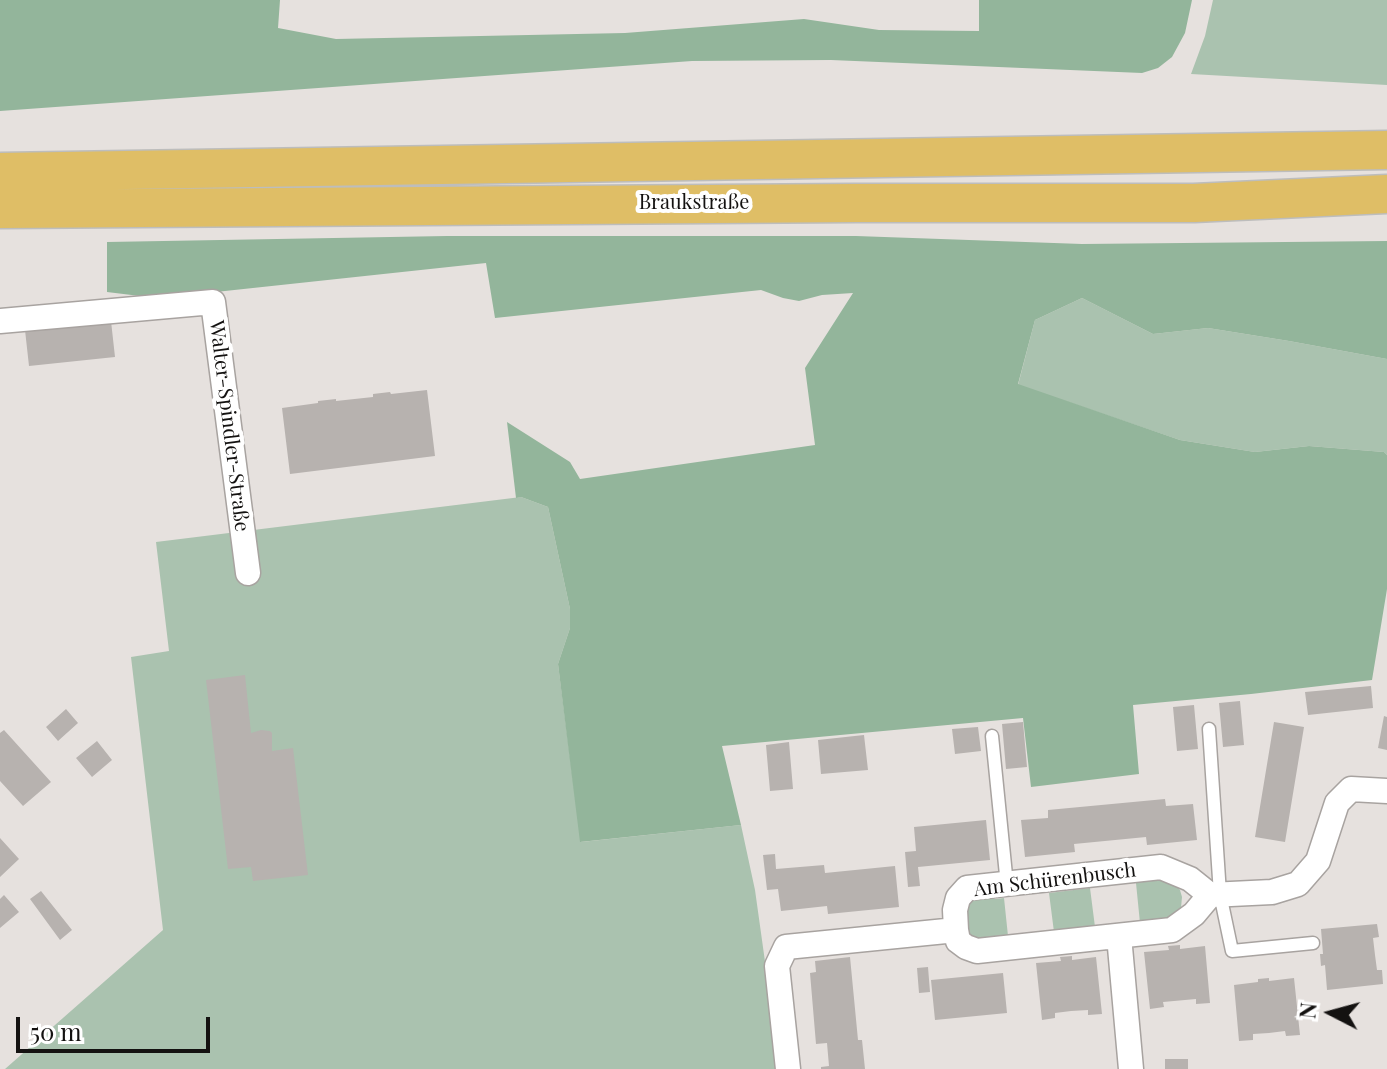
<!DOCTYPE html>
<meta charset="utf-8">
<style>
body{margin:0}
#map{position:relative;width:1387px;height:1069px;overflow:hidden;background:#e6e1de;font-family:"Playfair Display",serif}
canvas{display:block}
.north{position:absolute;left:1291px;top:973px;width:80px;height:80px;-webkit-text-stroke:6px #fff;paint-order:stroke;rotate:276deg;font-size:22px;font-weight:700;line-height:32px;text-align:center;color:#141211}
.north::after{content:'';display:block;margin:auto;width:28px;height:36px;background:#141211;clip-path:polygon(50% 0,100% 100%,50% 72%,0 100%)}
.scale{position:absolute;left:16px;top:1017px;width:194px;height:36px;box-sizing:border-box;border:4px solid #141211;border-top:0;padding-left:10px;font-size:24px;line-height:28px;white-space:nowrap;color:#141211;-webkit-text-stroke:6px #fff;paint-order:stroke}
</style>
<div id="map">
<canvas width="1387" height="1069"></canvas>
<div class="north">N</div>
<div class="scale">50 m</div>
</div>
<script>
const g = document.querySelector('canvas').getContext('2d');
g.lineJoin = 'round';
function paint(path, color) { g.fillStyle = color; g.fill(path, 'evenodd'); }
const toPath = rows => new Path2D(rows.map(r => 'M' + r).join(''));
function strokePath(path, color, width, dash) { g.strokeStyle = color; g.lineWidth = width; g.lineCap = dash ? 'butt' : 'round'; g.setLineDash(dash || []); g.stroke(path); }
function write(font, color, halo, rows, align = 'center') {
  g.font = font + ' "Playfair Display",serif'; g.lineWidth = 8; g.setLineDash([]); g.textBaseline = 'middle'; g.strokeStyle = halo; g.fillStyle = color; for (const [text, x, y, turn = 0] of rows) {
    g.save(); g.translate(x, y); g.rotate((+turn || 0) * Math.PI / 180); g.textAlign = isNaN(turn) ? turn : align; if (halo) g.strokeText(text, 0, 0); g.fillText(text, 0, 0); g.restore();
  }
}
const green = toPath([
 [1213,0,1387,0,1387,85,1191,74,1205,36],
 [1082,298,1153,334,1208,328,1289,341,1387,359,1387,455,1384,452,1309,446,1255,452,1180,440,1018,385,1035,320],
 [521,497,548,507,570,609,570,628,558,664,581,842,741,825,755,890,780,1069,5,1069,163,930,131,657,169,651,156,542],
 [1159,877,1175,884,1180,890,1182,897,1181,908,1174,919,1140,923,1136,883],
 [1090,888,1095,927,1054,932,1049,893],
 [993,897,995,899,1004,898,1008,936,981,941,971,936,966,931,962,917,970,901,975,899]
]);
const forest = toPath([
 [0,0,280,0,278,28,336,39,625,33,804,19,879,30,979,31,979,0,1192,0,1185,33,1172,57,1158,68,1142,73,831,60,692,61,0,111],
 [447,236,856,236,1082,244,1387,241,1387,359,1289,341,1208,328,1153,334,1082,298,1035,320,1018,384,1180,440,1255,452,1309,446,1384,452,1387,455,1387,589,1372,680,1251,694,1133,705,1139,774,1031,787,1023,718,722,746,741,825,580,842,558,664,570,628,570,609,548,507,521,497,516,498,507,422,570,462,580,479,815,445,805,368,853,293,822,295,799,301,783,298,761,290,495,318,486,263,197,294,148,297,107,292,107,242]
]);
const building = toPath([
 [111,321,115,357,29,366,25,330],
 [427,390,435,456,290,474,282,408,318,403,318,401,336,399,336,401,373,397,373,394,390,392,391,394],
 [245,675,251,733,261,730,270,731,272,733,272,751,293,748,308,875,253,881,251,867,228,869,206,680],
 [1371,686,1373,708,1308,715,1305,692],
 [1240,701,1244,745,1223,747,1219,703],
 [1194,705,1198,749,1177,751,1173,707],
 [66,709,78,723,58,741,46,727],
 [1384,716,1387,717,1387,750,1378,748],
 [1023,722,1027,767,1006,769,1002,724],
 [1274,722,1304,727,1285,842,1255,837],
 [978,727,981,751,955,754,952,729],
 [4,730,51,782,23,806,0,781,0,733],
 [864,735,868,770,821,774,818,740],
 [97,741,112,760,92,777,76,758],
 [789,742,793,789,770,791,766,745],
 [1165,799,1166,806,1193,804,1197,840,1147,845,1146,837,1074,844,1075,852,1025,857,1021,820,1048,818,1048,810],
 [986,820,990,860,918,867,920,886,908,887,905,852,916,851,914,827],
 [0,838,19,859,0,877],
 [775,854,776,869,824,865,825,873,895,866,899,907,828,914,827,906,781,911,778,889,767,890,763,855],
 [41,891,72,930,60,940,30,899],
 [4,895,19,912,0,928,0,899],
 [1377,924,1379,937,1373,938,1375,955,1377,970,1382,970,1383,984,1327,990,1325,965,1321,966,1320,954,1323,954,1321,929],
 [1180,945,1180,949,1205,946,1210,1003,1196,1004,1196,999,1163,1002,1164,1007,1150,1009,1144,952,1169,950,1168,946],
 [1072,956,1072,960,1096,957,1102,1014,1088,1015,1088,1010,1071,1011,1055,1013,1055,1018,1042,1020,1036,963,1061,961,1060,957],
 [850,957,858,1040,862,1040,865,1069,821,1069,821,1067,829,1066,827,1043,816,1044,810,973,816,972,815,961],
 [928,967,930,992,919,993,917,968],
 [1003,973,1007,1013,935,1020,931,980],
 [1269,978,1269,981,1294,978,1300,1035,1286,1036,1285,1031,1269,1033,1253,1034,1253,1040,1239,1041,1234,985,1258,982,1258,979],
 [1165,1059,1188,1059,1188,1069,1165,1069]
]);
const service = toPath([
 [1209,729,1220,894,1232,951,1313,943],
 [992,736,1007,885]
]);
const minor = toPath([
 [0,321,213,302,248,573],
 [1161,867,1190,879,1210,895,1194,914,1172,930,977,951,966,947,958,941,956,930,955,910,958,898,967,888,1161,867],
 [1210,895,1272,892,1298,884,1318,861,1337,803,1351,789,1387,791],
 [1119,936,1131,1069],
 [788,1069,777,966,786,947,956,930]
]);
const primary = toPath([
 [0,172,1387,150],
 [0,209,855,203,1194,203,1387,194]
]);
const streetNames = [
 ["Braukstraße",694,203],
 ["Walter-Spindler-Straße",229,426,83],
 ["Am Schürenbusch",1055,880,-7]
];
paint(green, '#aac2af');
paint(forest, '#93b59b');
paint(building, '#b7b2af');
strokePath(service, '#a8a3a0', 15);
strokePath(minor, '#a8a3a0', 27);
strokePath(primary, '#bdbdbc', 41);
strokePath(service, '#fff', 12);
strokePath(minor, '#fff', 24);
strokePath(primary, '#dfbe66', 38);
write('20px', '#141211', '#fff', streetNames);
</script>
